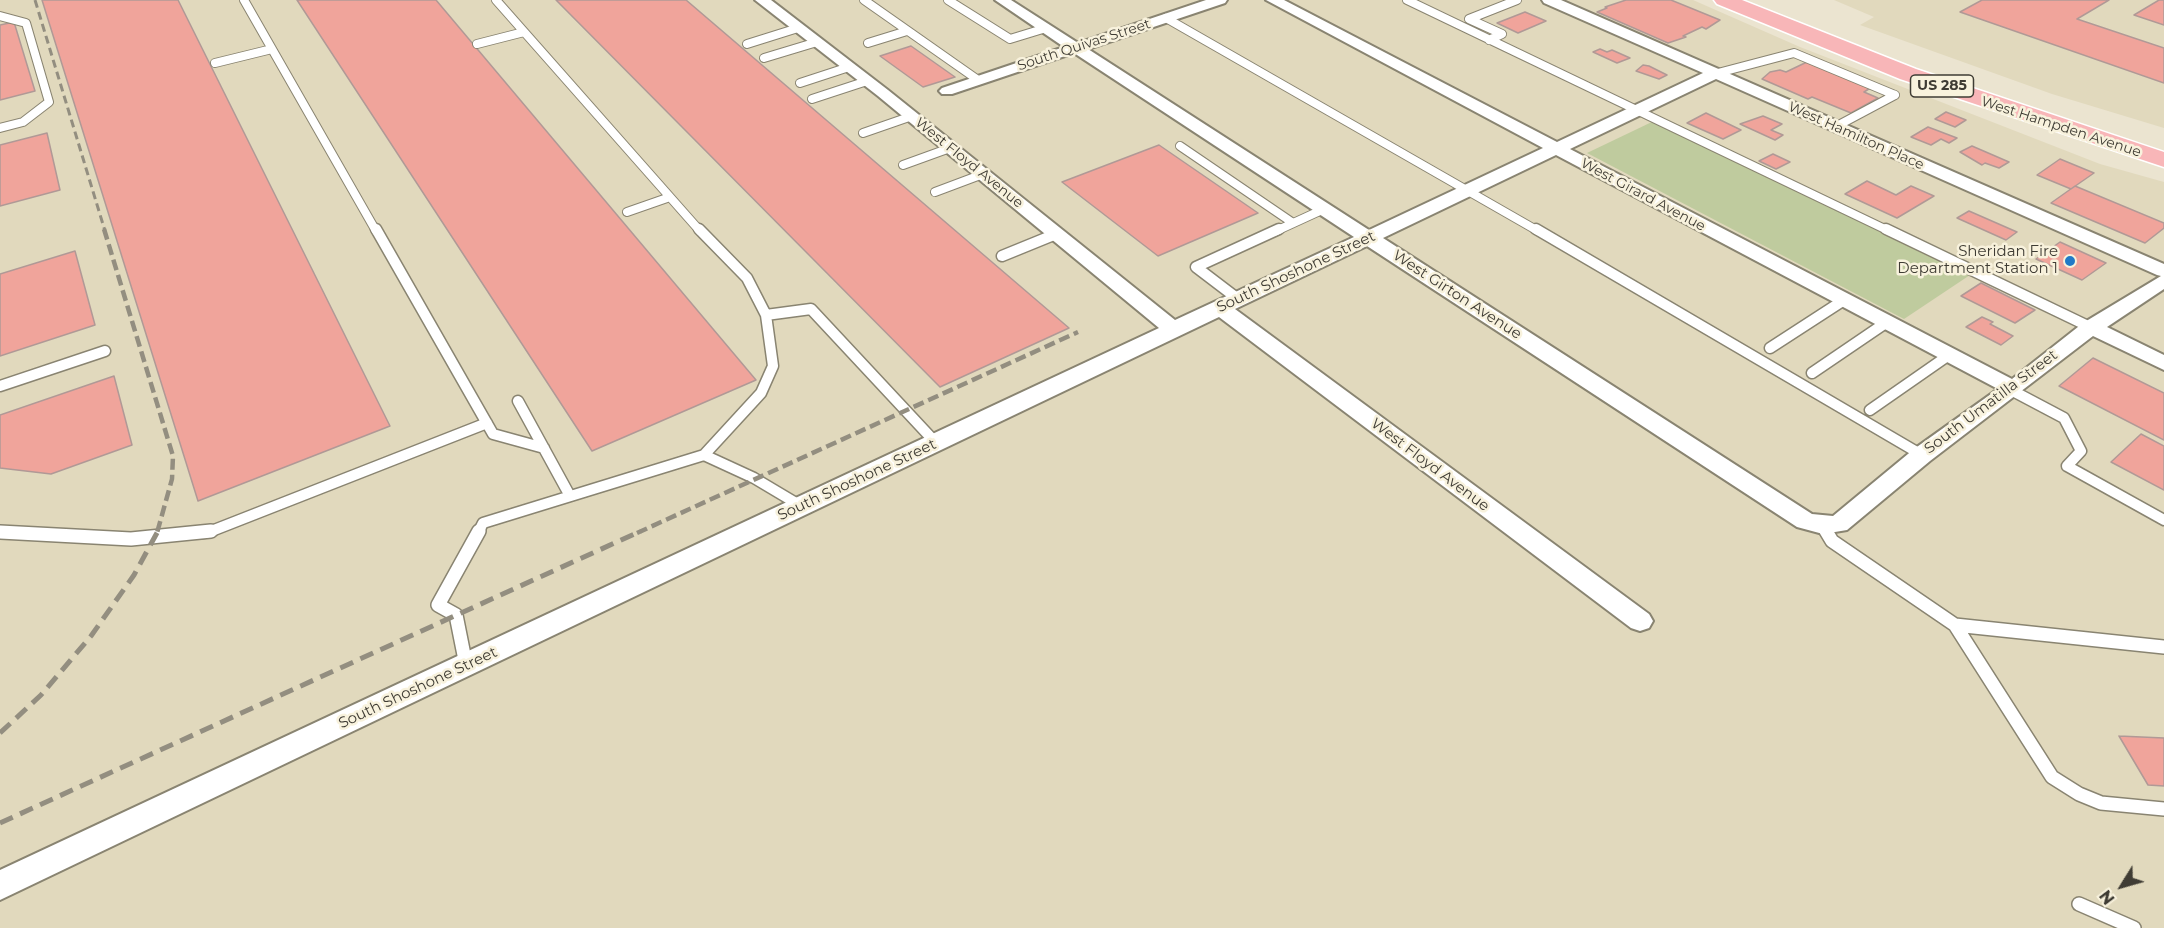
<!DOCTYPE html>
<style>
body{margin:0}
#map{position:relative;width:2164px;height:928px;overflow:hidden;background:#ebe4d0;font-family:Montserrat,sans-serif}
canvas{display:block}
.north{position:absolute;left:2092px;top:856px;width:60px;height:60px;-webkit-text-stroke:4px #f8f2dd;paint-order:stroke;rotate:233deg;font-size:16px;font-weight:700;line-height:24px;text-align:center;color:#3f3c34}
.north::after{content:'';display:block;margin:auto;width:21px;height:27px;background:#3f3c34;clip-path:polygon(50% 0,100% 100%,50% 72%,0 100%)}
</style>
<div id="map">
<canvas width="2164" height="928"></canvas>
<div class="north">N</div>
</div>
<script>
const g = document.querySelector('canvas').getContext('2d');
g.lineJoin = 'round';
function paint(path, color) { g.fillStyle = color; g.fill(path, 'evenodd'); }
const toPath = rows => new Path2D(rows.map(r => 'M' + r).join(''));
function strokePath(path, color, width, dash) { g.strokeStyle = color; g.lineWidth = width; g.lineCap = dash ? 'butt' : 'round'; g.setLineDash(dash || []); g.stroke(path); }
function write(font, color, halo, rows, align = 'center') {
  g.font = font + ' Montserrat,sans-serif'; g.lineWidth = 5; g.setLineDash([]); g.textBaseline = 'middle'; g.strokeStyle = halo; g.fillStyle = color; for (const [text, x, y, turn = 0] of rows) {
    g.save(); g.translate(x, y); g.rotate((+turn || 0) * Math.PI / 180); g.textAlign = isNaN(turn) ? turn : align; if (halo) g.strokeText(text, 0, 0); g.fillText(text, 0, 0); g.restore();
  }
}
const built = toPath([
 [0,0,1693,0,1800,47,2100,164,2164,182,2164,928,0,928],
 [1834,0,2164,0,2164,128,2052,94,1860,25,1874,17]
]);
const green = toPath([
 [1656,120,1973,273,1904,319,1587,153]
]);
const building = toPath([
 [42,0,178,0,390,426,198,501,42,0],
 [297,0,436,0,756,380,592,451,297,0],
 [556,0,686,0,1069,328,940,387,556,0],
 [1626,0,1671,0,1720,20,1706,29,1702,27,1683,36,1686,37,1668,43,1597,12,1607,8,1605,7,1626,0],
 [1982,0,2109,0,2077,19,2164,48,2164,83,1960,12,1982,0],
 [2159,0,2164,0,2164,25,2134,15,2159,0],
 [1525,12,1546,21,1518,33,1497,23,1525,12],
 [14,22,35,91,0,100,0,25,14,22],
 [911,46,955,77,923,87,880,56,911,46],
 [1600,49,1607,52,1612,50,1630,58,1617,63,1593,52,1600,49],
 [1809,61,1872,87,1864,92,1878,98,1851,113,1812,97,1808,99,1762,79,1770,72,1780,70,1786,72,1809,61],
 [1643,65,1649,66,1667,75,1659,79,1636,71,1643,65],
 [1946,112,1966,120,1955,127,1935,119,1946,112],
 [1706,113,1741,130,1723,139,1687,123,1706,113],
 [1763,116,1782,124,1771,130,1783,135,1775,140,1740,124,1763,116],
 [1928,127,1957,138,1949,143,1941,139,1931,145,1911,137,1928,127],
 [47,133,60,190,0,206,0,145,47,133],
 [1159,145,1258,213,1158,256,1062,182,1159,145],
 [1972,146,2009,162,1999,168,1985,163,1982,165,1960,152,1972,146],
 [1773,154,1790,162,1776,169,1759,161,1773,154],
 [2060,159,2094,173,2071,189,2037,175,2060,159],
 [1867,181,1896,195,1911,186,1934,196,1897,218,1845,194,1867,181],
 [2075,186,2164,223,2164,228,2145,243,2051,203,2075,186],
 [1969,211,2017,232,2006,240,1957,218,1969,211],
 [2060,242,2106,263,2082,280,2036,259,2060,242],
 [75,251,95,325,0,356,0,274,75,251],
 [1981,283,2035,310,2015,323,1961,296,1981,283],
 [1982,317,1993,322,1990,324,2013,336,2001,345,1966,327,1982,317],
 [2093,358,2164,393,2164,440,2059,386,2093,358],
 [114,376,132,445,51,474,0,468,0,415,114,376],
 [2141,434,2164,446,2164,490,2111,462,2141,434],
 [2119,736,2164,738,2164,786,2148,785,2119,736]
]);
const serviceFar2 = toPath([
 [244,0,376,231],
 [496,0,700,231],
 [864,0,978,80],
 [948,0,1010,39,1046,28],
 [1407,0,1889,231],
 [0,16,26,23,49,102,23,122,0,128],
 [1166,18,1538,231],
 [1489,40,1502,34,1469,19,1517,0],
 [868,43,907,31],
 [477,44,524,32],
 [747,44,798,28],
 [764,58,817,42],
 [215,63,272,49],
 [1714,74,1794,53,1895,95],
 [800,83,849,67],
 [812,99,867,81],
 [1835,127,1895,95],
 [863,133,912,116],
 [1180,146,1293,223],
 [903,165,950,148],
 [935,192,983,174],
 [627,212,670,197],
 [1276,231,1324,209]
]);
const serviceFar1 = toPath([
 [376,229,493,434,544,448],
 [699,229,747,278,766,315],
 [1536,229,1922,455],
 [1886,229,2090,327],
 [1002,256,1056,234],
 [1238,299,1196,267,1279,229],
 [1770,348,1844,300],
 [1812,373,1887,322],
 [0,386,105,351],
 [2011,390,2064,418,2081,451,2067,466,2164,520],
 [518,401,570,496],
 [1870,410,1949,355],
 [704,455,761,393,773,366,766,315,811,309,936,443],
 [1823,525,1827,533],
 [0,532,5,533],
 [202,533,209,532,487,423],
 [478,533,483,523,704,455,754,478,801,506]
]);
const service = toPath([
 [1826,531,1832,541,1955,625,2052,777,2079,794,2101,803,2164,809],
 [0,532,131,539,211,531],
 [1955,625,2164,647],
 [466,665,456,615,438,605,479,531],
 [2079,904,2134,928]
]);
const minor = toPath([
 [755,0,771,0,888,90,1175,320,1354,237,1074,53,952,94,942,94,939,91,942,88,1064,47,995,0,1011,0,1078,43,1206,0,1227,0,1225,3,1088,49,1369,230,1543,148,1266,0,1284,0,1557,142,1703,73,1544,3,1542,0,1561,0,2164,264,2164,289,2107,327,2164,355,2164,370,2093,336,1930,461,1847,530,1823,534,1797,527,1367,246,1235,309,1649,614,1653,621,1649,628,1640,631,1631,628,1219,317,0,900,0,870,1159,328,878,96,755,0],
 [1716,79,2157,275,2161,276,2083,323,2012,379,1570,149,1716,79],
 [1556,155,1998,389,1914,449,1833,516,1812,514,1383,238,1556,155]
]);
const trunk = toPath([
 [1714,0,1742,0,1916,69,2164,152,2164,167,1900,79,1717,4,1714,0]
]);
const railFar2 = toPath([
 [35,0,105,231]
]);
const railFar1 = toPath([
 [104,229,173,456,172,479,157,533],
 [637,533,1078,332]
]);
const rail = toPath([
 [0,733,41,695,91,636,134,575,158,531],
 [0,823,641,531]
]);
const markers = [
 [2070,261,6,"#217ac7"]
];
const farStreetnames = [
 ["South Quivas Street",1084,45,-18],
 ["West Hampden Avenue",2061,127,18],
 ["West Hamilton Place",1856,136,24],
 ["West Floyd Avenue",969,163,39],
 ["West Girard Avenue",1643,195,28]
];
const shields = [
 [1942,86,63]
];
const shieldNames = [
 ["US 285",1942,86]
];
const poiNames = [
 ["Sheridan Fire",2058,252],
 ["Department Station 1",2058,269]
];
const streetNames = [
 ["South Shoshone Street",1296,272,-25],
 ["West Girton Avenue",1457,295,33],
 ["South Umatilla Street",1991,402,-37],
 ["West Floyd Avenue",1430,465,37],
 ["South Shoshone Street",857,480,-25],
 ["South Shoshone Street",418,688,-25]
];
paint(built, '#e1d9bd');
paint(green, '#bfcb9e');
paint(building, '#f0a49b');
strokePath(building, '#b09996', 1.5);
strokePath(serviceFar2, '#898471', 10);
strokePath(serviceFar1, '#898471', 13);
strokePath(service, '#898471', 16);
strokePath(minor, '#898471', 4);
strokePath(trunk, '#fff', 3);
strokePath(serviceFar2, '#fff', 8);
strokePath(serviceFar1, '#fff', 10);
strokePath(service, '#fff', 13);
paint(minor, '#fff');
paint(trunk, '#f8b6b8');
strokePath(railFar2, '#938e80', 3, [8, 4.5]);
strokePath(railFar1, '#938e80', 4.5, [11, 5]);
strokePath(rail, '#938e80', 5, [14, 8]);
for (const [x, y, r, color] of markers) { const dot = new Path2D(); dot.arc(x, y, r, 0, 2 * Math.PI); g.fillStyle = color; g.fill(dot); strokePath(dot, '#f8f2dd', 2); }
write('14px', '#3f3c34', '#f8f2dd', farStreetnames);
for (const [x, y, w] of shields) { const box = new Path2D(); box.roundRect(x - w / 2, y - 11, w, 22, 4.5); g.fillStyle = '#f8f2dd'; g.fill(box); strokePath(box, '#3f3c34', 1.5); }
write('bold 14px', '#3f3c34', null, shieldNames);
write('15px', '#3f3c34', '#f8f2dd', poiNames, 'right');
write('15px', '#3f3c34', '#f8f2dd', streetNames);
</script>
